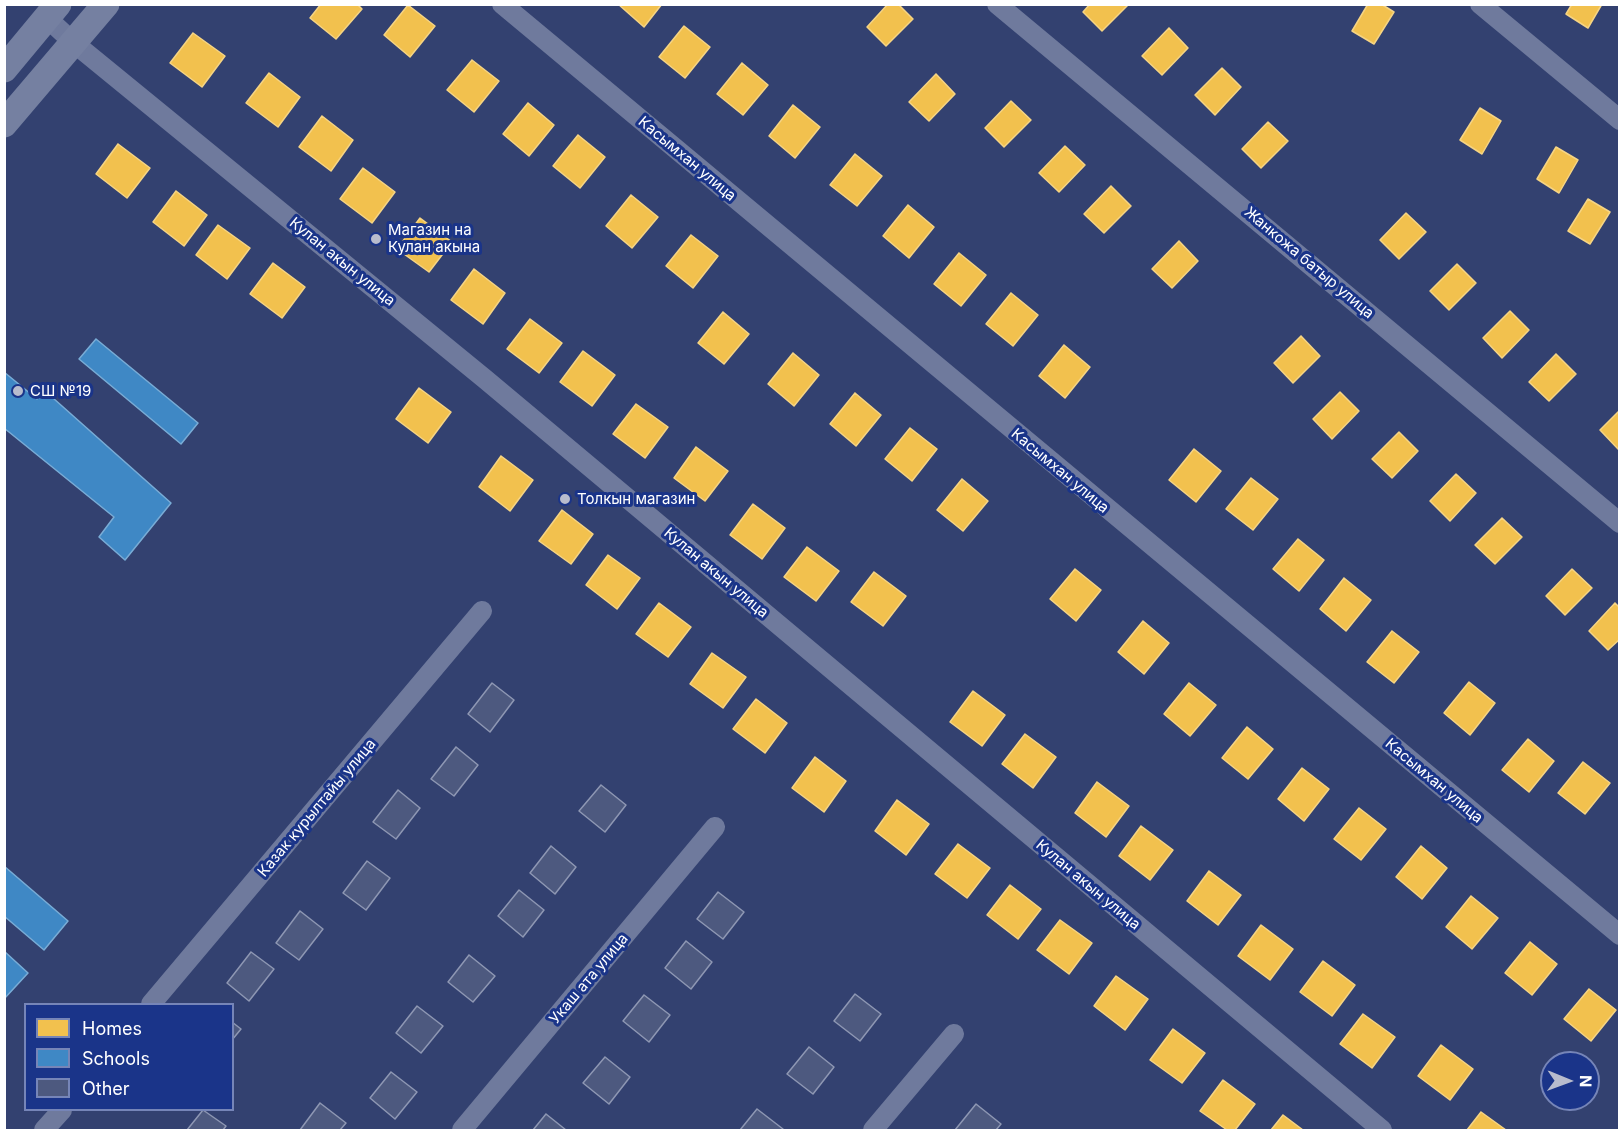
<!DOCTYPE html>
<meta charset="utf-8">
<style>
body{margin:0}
#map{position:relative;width:1624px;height:1135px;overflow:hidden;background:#334170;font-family:Inter,sans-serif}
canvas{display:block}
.frame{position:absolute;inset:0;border:6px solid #fff;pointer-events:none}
.legend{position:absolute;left:24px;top:1003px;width:210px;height:108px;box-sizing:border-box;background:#1a3489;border:2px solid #7685b8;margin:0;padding:8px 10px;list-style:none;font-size:18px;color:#fff}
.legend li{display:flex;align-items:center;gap:12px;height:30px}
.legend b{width:30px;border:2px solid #7685b8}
.north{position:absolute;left:1540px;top:1051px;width:60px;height:60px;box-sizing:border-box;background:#1a3489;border:2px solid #7685b8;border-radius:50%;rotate:91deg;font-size:16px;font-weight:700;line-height:24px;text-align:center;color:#fff}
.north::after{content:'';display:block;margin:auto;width:21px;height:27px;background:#b8bccd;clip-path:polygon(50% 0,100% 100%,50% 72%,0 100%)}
</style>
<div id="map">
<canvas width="1624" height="1135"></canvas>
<div class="frame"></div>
<ul class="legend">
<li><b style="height:16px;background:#f2c14e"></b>Homes</li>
<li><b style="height:16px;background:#3f88c5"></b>Schools</li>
<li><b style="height:16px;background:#4d597f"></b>Other</li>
</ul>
<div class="north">N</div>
</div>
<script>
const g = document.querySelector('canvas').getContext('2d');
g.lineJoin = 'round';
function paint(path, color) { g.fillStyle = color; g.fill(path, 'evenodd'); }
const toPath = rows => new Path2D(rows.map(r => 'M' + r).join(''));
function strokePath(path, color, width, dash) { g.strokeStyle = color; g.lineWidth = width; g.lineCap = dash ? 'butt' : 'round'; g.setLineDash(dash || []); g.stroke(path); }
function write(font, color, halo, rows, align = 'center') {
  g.font = font + ' Inter,sans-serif'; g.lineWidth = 6; g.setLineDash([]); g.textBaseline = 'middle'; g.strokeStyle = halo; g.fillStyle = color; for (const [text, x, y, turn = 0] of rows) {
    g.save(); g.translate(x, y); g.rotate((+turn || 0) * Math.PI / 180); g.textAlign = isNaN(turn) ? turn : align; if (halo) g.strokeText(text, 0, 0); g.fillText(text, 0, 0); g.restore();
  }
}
const homes = toPath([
 [321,4,357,4,362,9,336,39,310,18,321,4],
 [618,4,662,4,644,27,618,4],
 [888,4,898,4,913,19,886,46,867,27,888,4],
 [1090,4,1129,4,1102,31,1083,12,1090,4],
 [1368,4,1381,4,1394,12,1374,44,1352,31,1368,4],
 [1572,4,1602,4,1588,28,1566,14,1572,4],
 [408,5,435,26,410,57,384,35,408,5],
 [684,26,710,47,685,78,659,57,684,26],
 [1169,28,1188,48,1162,75,1142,56,1169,28],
 [193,33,225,56,202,87,170,63,193,33],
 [472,60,499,81,474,112,447,90,472,60],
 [742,63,768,85,743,115,717,94,742,63],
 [1222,68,1241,87,1215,115,1195,95,1222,68],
 [269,73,300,97,278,127,246,103,269,73],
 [936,74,955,94,929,121,909,102,936,74],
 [1011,101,1031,120,1004,147,985,128,1011,101],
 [528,103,554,125,529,156,503,134,528,103],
 [793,105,820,127,795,158,769,136,793,105],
 [1480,108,1501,121,1482,154,1460,140,1480,108],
 [322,116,353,140,331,171,299,147,322,116],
 [1268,122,1288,141,1261,168,1242,149,1268,122],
 [578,135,605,157,580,188,553,166,578,135],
 [118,144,150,168,127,198,96,174,118,144],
 [1065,146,1085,165,1059,192,1039,173,1065,146],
 [1556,147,1578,160,1559,193,1537,179,1556,147],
 [855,154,882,176,857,206,830,185,855,154],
 [363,168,395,192,372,223,340,199,363,168],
 [1111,186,1131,206,1104,233,1084,214,1111,186],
 [176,191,207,215,184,246,153,222,176,191],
 [631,195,658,217,632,248,606,226,631,195],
 [1588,199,1610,212,1590,244,1568,231,1588,199],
 [908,205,934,227,909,258,883,236,908,205],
 [1406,213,1426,232,1399,259,1380,240,1406,213],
 [420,218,452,242,429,272,397,249,420,218],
 [218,225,250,248,227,279,196,255,218,225],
 [691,235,718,256,693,288,666,266,691,235],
 [1179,241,1198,261,1172,288,1152,269,1179,241],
 [959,253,986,275,961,306,934,284,959,253],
 [273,263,305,287,282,318,250,294,273,263],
 [1457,264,1476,283,1449,310,1430,291,1457,264],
 [474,269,505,293,483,324,451,300,474,269],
 [1011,293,1038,315,1013,346,986,324,1011,293],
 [1510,311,1529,330,1502,358,1483,338,1510,311],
 [723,312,749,334,724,364,698,343,723,312],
 [530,319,562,343,539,373,507,349,530,319],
 [1301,336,1320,356,1293,383,1274,363,1301,336],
 [1064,345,1090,367,1065,398,1039,376,1064,345],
 [583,351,615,375,592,406,560,382,583,351],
 [793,353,819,375,794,406,768,384,793,353],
 [1556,354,1576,374,1549,401,1529,382,1556,354],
 [419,388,451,412,428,443,396,419,419,388],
 [1340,392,1359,411,1332,439,1313,419,1340,392],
 [855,393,881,415,856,446,830,424,855,393],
 [636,404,668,427,645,458,613,434,636,404],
 [1620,410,1620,450,1619,450,1600,430,1620,410],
 [910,428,937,449,912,481,885,459,910,428],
 [1399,432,1418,451,1392,478,1372,459,1399,432],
 [696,447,728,471,705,501,674,478,696,447],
 [1194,449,1221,471,1196,502,1169,480,1194,449],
 [501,456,533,480,510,511,479,487,501,456],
 [1456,474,1476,493,1450,521,1430,501,1456,474],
 [1251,478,1278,499,1253,530,1226,509,1251,478],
 [962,479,988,501,963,531,937,510,962,479],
 [753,504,785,528,762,559,730,535,753,504],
 [562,510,593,534,571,564,539,541,562,510],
 [1502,518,1522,537,1495,564,1475,545,1502,518],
 [1298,539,1324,560,1299,591,1273,569,1298,539],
 [807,547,839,571,816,601,784,577,807,547],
 [608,555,640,578,617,609,586,585,608,555],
 [1075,569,1101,590,1076,621,1050,599,1075,569],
 [1572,569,1592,588,1565,615,1546,596,1572,569],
 [874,572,906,596,883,626,851,602,874,572],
 [1344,578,1371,600,1346,631,1320,609,1344,578],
 [659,603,691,627,668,657,636,634,659,603],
 [1615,603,1620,608,1620,639,1608,650,1589,631,1615,603],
 [1143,621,1169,643,1144,674,1118,652,1143,621],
 [1392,631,1419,652,1394,683,1367,662,1392,631],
 [712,653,746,677,723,708,690,684,712,653],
 [1469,682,1495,703,1470,735,1444,713,1469,682],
 [1189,683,1216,705,1190,736,1164,714,1189,683],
 [973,691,1005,715,982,746,950,722,973,691],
 [756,699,787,723,765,753,733,729,756,699],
 [1247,727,1273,749,1248,779,1222,758,1247,727],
 [1025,734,1056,757,1033,788,1002,764,1025,734],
 [1528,739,1554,761,1529,792,1502,770,1528,739],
 [815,757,846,781,824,812,792,788,815,757],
 [1583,762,1610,783,1585,814,1558,793,1583,762],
 [1302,768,1329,789,1304,821,1278,799,1302,768],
 [1097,782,1129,806,1106,837,1075,813,1097,782],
 [897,800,929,824,906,855,875,831,897,800],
 [1359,808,1386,829,1361,860,1334,839,1359,808],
 [1141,826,1173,850,1150,880,1119,856,1141,826],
 [958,844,990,868,967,898,935,874,958,844],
 [1421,846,1447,868,1422,899,1396,877,1421,846],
 [1209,871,1241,895,1218,925,1187,901,1209,871],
 [1010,885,1041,909,1018,939,987,915,1010,885],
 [1471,896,1498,918,1472,949,1446,927,1471,896],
 [1060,920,1092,943,1069,974,1037,950,1060,920],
 [1261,925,1293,949,1270,980,1238,956,1261,925],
 [1530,942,1557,964,1532,995,1505,973,1530,942],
 [1323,961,1355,985,1332,1016,1300,992,1323,961],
 [1116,976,1148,999,1125,1030,1094,1006,1116,976],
 [1589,989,1616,1010,1591,1041,1564,1019,1589,989],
 [1363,1014,1395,1037,1372,1068,1340,1044,1363,1014],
 [1173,1029,1205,1053,1182,1083,1150,1060,1173,1029],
 [1441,1045,1473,1069,1450,1100,1418,1076,1441,1045],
 [1223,1080,1255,1104,1235,1130,1227,1130,1200,1111,1223,1080],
 [1481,1112,1506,1130,1467,1130,1481,1112],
 [1283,1115,1303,1130,1271,1130,1283,1115]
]);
const schools = toPath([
 [96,339,198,423,181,444,79,359,96,339],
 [4,372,37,399,44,390,171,503,125,560,99,537,114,517,4,428,4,372],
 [4,866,68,921,44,950,4,916,4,866],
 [4,951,28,973,4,999,4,951]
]);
const building = toPath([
 [492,683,514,700,490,732,468,714,492,683],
 [456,747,478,765,454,796,431,779,456,747],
 [601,785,626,805,605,832,579,811,601,785],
 [398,790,420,808,396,839,373,822,398,790],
 [551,846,576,867,555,894,530,873,551,846],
 [367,861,390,878,366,910,343,893,367,861],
 [519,890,544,910,523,937,498,916,519,890],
 [718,892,744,912,723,939,697,919,718,892],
 [300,911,323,929,299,960,276,943,300,911],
 [686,941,712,962,691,989,665,968,686,941],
 [251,952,274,969,249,1001,227,983,251,952],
 [469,955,495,976,473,1002,448,982,469,955],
 [855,994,881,1014,860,1041,834,1021,855,994],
 [644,995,670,1015,649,1042,623,1021,644,995],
 [417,1006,443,1026,421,1053,396,1033,417,1006],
 [232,1022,241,1029,232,1040,232,1022],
 [809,1047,834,1067,813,1094,787,1074,809,1047],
 [605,1057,630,1077,609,1104,583,1083,605,1057],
 [391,1072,417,1092,395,1119,370,1098,391,1072],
 [320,1103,346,1123,340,1130,300,1130,320,1103],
 [976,1104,1001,1124,996,1130,955,1130,976,1104],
 [757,1109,783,1129,781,1130,740,1130,757,1109],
 [203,1110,226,1126,223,1130,187,1130,203,1110],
 [546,1114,566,1130,533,1130,546,1114]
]);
const street = toPath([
 [502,4,1620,935],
 [997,4,1620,523],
 [1480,4,1620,120],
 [47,18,74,43,485,379,1382,1130],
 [151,1004,482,611],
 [44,1130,62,1110],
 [462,1130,715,827],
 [873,1130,954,1034]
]);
const secondary = toPath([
 [4,69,58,4],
 [4,124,106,4]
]);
const markers = [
 [376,239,6,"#b8bccd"],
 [18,391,6,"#b8bccd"],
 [565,499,6,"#b8bccd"]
];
const streetNames = [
 ["Касымхан улица",687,159,40],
 ["Кулан акын улица",342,262,39],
 ["Жанкожа батыр улица",1309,263,40],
 ["Касымхан улица",1060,471,40],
 ["Кулан акын улица",716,573,40],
 ["Касымхан улица",1434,781,40],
 ["Казак курылтайы улица",317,808,-50],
 ["Кулан акын улица",1088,885,40],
 ["Укаш ата улица",589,979,-50]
];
const poiNames = [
 ["Магазин на",388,230],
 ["Кулан акына",388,247],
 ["СШ №19",30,391],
 ["Толкын магазин",577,499]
];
paint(homes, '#f2c14e');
strokePath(homes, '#f6d483', 1.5);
paint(schools, '#3f88c5');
strokePath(schools, '#79acd6', 1.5);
paint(building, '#4d597f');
strokePath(building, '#8e97b3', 1.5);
strokePath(street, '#6f7a9d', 20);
strokePath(secondary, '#7580a1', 27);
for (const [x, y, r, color] of markers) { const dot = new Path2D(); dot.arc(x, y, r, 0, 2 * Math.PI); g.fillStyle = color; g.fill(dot); strokePath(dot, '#1a3489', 2); }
write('15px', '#fff', '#1a3489', streetNames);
write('15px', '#fff', '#1a3489', poiNames, 'left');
</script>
